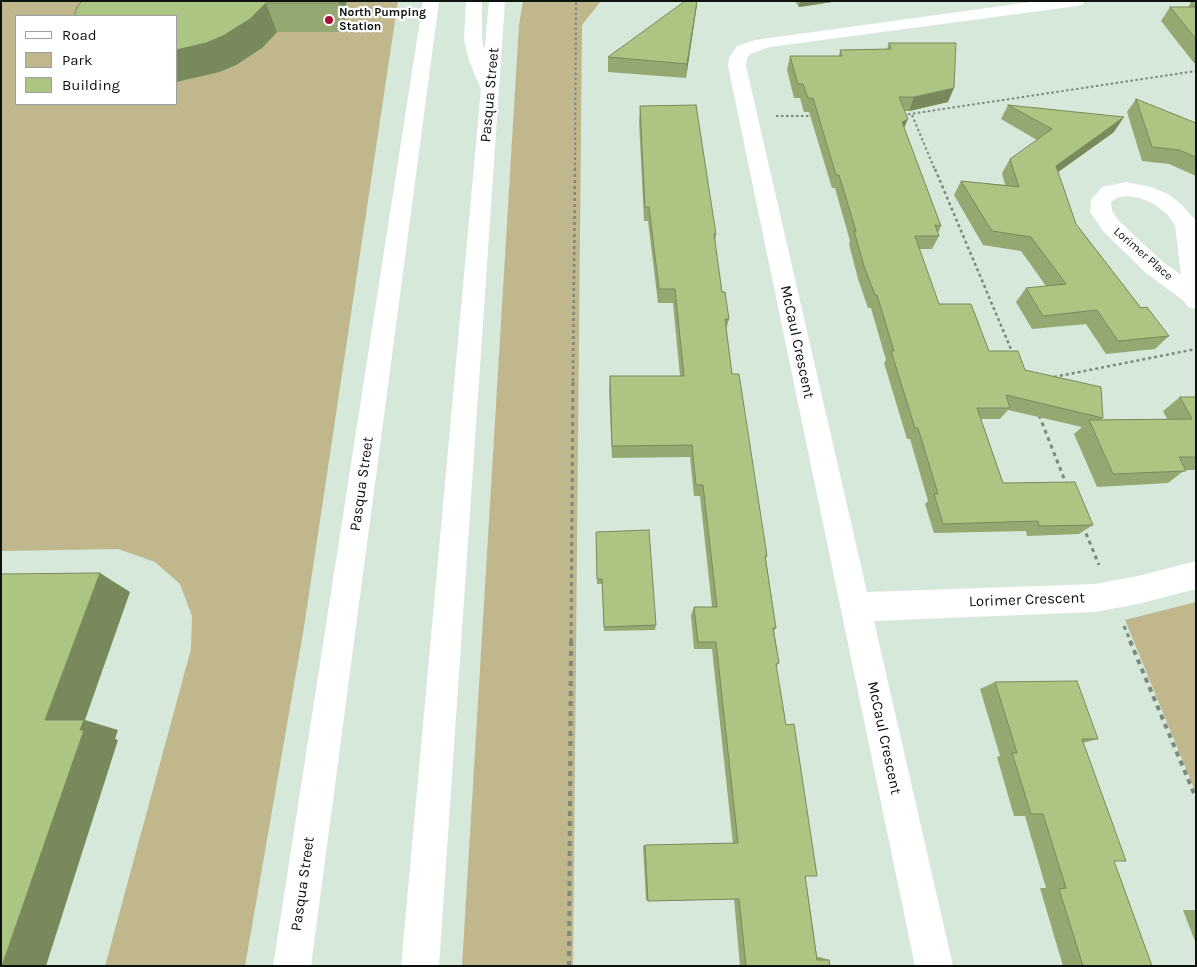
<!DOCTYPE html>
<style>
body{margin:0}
#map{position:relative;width:1197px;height:967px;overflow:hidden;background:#d5e8d9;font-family:Karla,sans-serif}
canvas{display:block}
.frame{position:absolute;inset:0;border:2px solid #0c130e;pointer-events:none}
.legend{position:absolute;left:15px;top:15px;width:162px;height:90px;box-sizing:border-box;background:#fff;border:1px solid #9ea19f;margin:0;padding:6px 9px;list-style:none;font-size:15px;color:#0c130e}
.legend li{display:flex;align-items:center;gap:10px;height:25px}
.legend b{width:25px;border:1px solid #9ea19f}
</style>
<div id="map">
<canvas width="1197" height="967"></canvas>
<div class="frame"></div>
<ul class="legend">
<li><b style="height:6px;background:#fff"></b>Road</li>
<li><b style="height:14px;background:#c0b78d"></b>Park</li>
<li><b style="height:14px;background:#acc583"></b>Building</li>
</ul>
</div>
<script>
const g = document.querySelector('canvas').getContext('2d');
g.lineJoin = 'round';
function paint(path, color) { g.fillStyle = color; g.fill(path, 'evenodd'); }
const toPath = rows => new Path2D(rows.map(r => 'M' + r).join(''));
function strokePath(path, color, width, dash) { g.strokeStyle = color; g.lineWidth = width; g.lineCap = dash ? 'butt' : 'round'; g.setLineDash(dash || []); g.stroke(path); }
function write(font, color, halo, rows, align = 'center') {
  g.font = font + ' Karla,sans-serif'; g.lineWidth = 4.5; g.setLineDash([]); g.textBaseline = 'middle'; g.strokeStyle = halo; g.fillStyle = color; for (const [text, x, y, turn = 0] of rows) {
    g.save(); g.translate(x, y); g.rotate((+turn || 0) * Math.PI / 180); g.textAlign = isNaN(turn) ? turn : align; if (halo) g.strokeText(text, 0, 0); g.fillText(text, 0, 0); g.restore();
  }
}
const green = toPath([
 [1,1,398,1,304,627,245,966,105,966,191,649,192,616,180,584,155,562,118,549,1,551],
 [16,16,176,16,176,104,16,104],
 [523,1,601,1,582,25,573,966,462,966,519,25],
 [1196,602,1196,793,1125,620]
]);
const pathFar3 = toPath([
 [903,115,1196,71],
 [912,115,935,170],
 [776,116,812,116],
 [575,170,576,1]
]);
const pathFar2 = toPath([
 [935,169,1013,354],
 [1054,377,1196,349],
 [573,381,575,169]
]);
const pathFar1 = toPath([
 [1039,415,1067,486],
 [1083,526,1099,565],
 [1124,626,1131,642],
 [571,642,573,379]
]);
const path = toPath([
 [1130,641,1196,798],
 [569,966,571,641]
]);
const minor = toPath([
 [1038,1,1085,1,1083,4,1077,6,770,47,750,54,747,58,746,66,867,592,1095,584,1138,576,1196,561,1196,589,1138,604,1095,612,874,621,953,966,915,966,728,66,729,58,737,46,755,40,1038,1],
 [1126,182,1151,187,1168,194,1181,204,1196,221,1196,309,1188,307,1184,301,1147,274,1103,231,1090,212,1091,200,1102,187,1126,182],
 [1126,196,1140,198,1154,204,1167,214,1175,225,1181,275,1163,262,1119,221,1112,211,1111,202,1116,198,1126,196]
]);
const secondary = toPath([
 [423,1,439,1,311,966,273,966,423,1],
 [489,1,505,1,439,966,401,966,489,1]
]);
const primary = toPath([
 [466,1,482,1,482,40,487,61,499,92,496,96,490,98,484,96,469,61,464,40,466,1]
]);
const wall = toPath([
 [82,1,347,1,343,13,348,28,347,32,277,32,262,48,236,65,219,72,176,82,176,16],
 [697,1,686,78,608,72,608,57],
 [795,1,833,1,832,2,799,7],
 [1191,2,1196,2,1196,63,1194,63,1161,21,1170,7,1188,7],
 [889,43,948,102,909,111,905,111,904,128,941,226,938,233,939,236,932,249,919,249,939,304,989,351,1025,370,1103,418,1100,420,1167,419,1163,411,1180,397,1196,397,1196,470,1185,470,1168,483,1097,487,1074,434,1082,427,1008,410,1000,419,981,419,1003,483,1093,525,1079,534,1027,536,1026,531,934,533,925,504,928,501,910,439,907,439,884,363,886,360,871,308,868,308,858,279,849,244,850,241,835,188,832,188,809,112,804,112,800,98,794,98,787,70,790,56,839,56,840,50,887,49],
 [1136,99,1196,123,1196,176,1169,164,1142,161,1127,112],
 [1008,105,1114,132,1058,172,1076,224,1141,308,1169,336,1155,349,1106,354,1086,324,1032,329,1016,302,1026,288,1046,286,1021,251,983,245,954,195,961,181,1005,185,1002,173,1010,159,1037,140,1001,119],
 [640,106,716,234,715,242,722,292,729,319,726,330,732,374,767,556,766,559,776,628,774,631,779,663,776,666,817,957,820,957,829,960,830,966,740,966,734,899,648,901,646,900,643,846,645,845,733,844,712,649,694,649,691,615,694,607,712,607,700,496,694,496,690,457,612,458,609,389,610,376,680,376,673,303,658,303,648,221,644,221,639,121],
 [596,532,656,625,655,630,604,631,602,584,597,584],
 [995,682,1098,739,1083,743,1114,861,1152,966,1063,966,1040,888,1046,888,1025,816,1014,816,997,757,1000,756,980,689],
 [1183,910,1196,910,1196,944]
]);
const shadedWall = toPath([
 [332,1,347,1,343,13,348,28,347,32,339,3],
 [697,1,697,5,686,78,687,64],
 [800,1,833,1,832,2,799,7],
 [266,3,277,32,262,48,236,65,219,72,176,82,176,50],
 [954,88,948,102,909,111,914,97],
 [1124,117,1114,132,1047,180,1056,166],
 [908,119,902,133,902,122],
 [100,573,130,592,85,720,118,730,115,739,118,740,46,966,2,966,45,720]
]);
const building = toPath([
 [82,1,339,1,339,3,266,3,250,19,223,36,206,43,176,50,176,16,74,16,77,7,82,1],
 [685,1,697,1,687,64,608,57,685,1],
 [1191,2,1196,2,1196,7,1191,2],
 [1170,7,1196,7,1196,39,1170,7],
 [889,43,956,43,954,88,914,97,899,97,908,119,902,122,941,226,935,225,939,236,915,236,939,304,971,304,989,351,1018,351,1025,370,1101,387,1103,418,1006,395,1010,408,977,408,1003,483,1075,482,1093,525,1039,526,1038,521,943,524,934,494,938,494,918,428,915,428,891,351,894,351,877,295,875,295,864,266,854,231,856,231,839,175,836,175,813,98,808,98,803,84,798,84,790,56,842,56,840,50,891,49,889,43],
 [1136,99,1196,123,1196,157,1179,150,1152,147,1136,99],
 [696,105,716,234,714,234,722,292,725,292,729,319,725,319,732,374,739,374,767,556,765,556,776,628,773,628,779,663,776,664,786,725,794,724,817,876,805,876,817,960,829,960,830,966,746,966,739,899,648,901,645,845,738,843,716,642,698,642,694,607,717,607,703,485,696,485,692,445,612,446,610,376,684,376,675,289,659,289,649,207,645,207,640,106,696,105],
 [1008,105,1124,117,1056,166,1076,224,1141,308,1147,307,1169,336,1118,341,1097,310,1043,316,1026,288,1066,284,1031,237,992,231,961,181,1019,187,1010,159,1052,129,1008,105],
 [1180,397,1196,397,1196,457,1179,457,1186,471,1113,474,1089,420,1192,419,1180,397],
 [649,530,656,625,604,627,602,579,597,579,596,532,649,530],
 [100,573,45,720,84,720,80,730,84,730,2,966,1,966,1,574,100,573],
 [1077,681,1098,739,1082,739,1126,861,1114,861,1152,966,1083,966,1059,889,1066,888,1043,814,1031,814,1012,753,1017,753,995,682,1077,681]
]);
const markers = [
 [329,20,5,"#a70e36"]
];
const farPoinames = [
 ["North Pumping",339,13],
 ["Station",339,27]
];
const farStreetnames = [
 ["Lorimer Place",1143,254,41]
];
const streetNames = [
 ["Pasqua Street",490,95,-85],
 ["McCaul Crescent",797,342,78],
 ["Pasqua Street",362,484,-82],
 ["Lorimer Crescent",1027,600,-2],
 ["McCaul Crescent",884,738,78],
 ["Pasqua Street",303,884,-82]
];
paint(green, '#c0b78d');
strokePath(pathFar3, '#7b897e', 2, [2.5, 2.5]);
strokePath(pathFar2, '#7b897e', 2.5, [3, 3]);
strokePath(pathFar1, '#7b897e', 3, [4, 4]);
strokePath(path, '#7b897e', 4, [5, 5]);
paint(minor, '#fff');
paint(secondary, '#fff');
paint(primary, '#fff');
paint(wall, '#94a971');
paint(shadedWall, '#788a5c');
paint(building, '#acc583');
strokePath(building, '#788a5c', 1);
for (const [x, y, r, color] of markers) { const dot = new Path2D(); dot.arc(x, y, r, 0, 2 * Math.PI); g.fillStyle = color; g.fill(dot); strokePath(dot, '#fff', 2); }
write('bold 12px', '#0c130e', '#fff', farPoinames, 'left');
write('12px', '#0c130e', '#fff', farStreetnames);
write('15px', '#0c130e', '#fff', streetNames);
</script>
